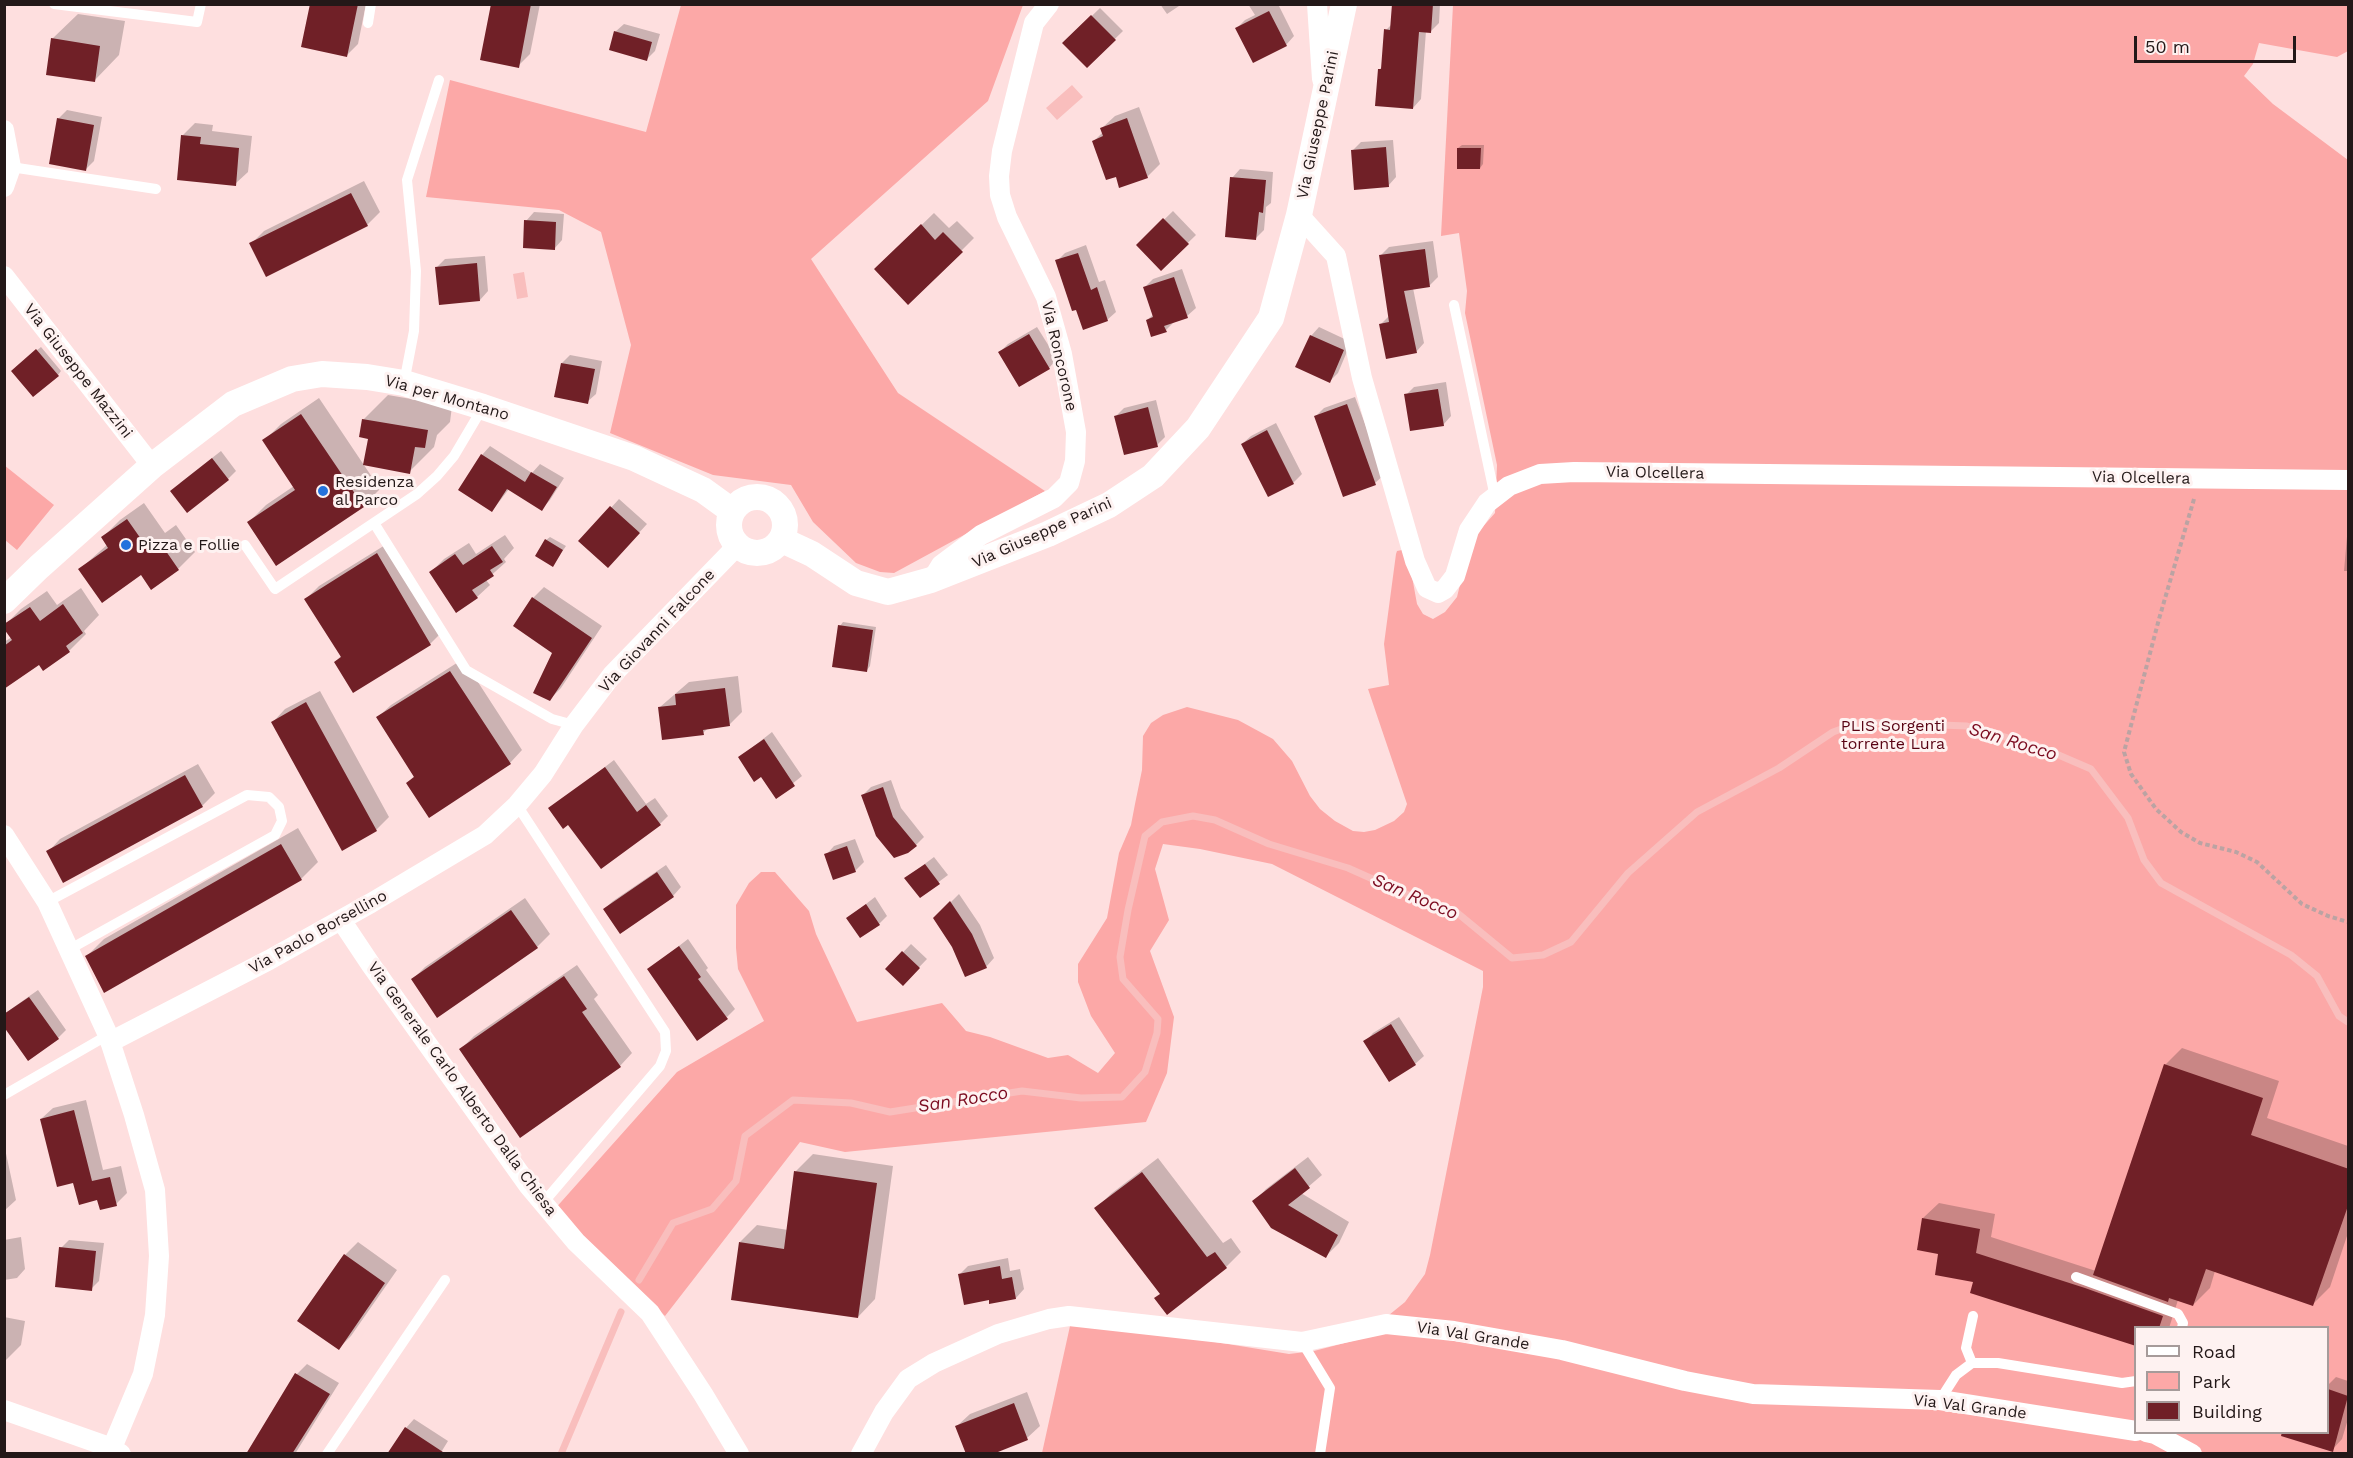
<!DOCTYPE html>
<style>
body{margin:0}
#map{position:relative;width:2353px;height:1458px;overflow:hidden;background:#fedfdf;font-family:"Work Sans",sans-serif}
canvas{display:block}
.frame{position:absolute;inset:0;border:6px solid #231818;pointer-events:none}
.legend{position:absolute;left:2134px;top:1326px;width:195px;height:108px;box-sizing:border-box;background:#fef2f1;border:2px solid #a69b9a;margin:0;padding:8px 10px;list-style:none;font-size:18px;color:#231818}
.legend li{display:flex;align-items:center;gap:12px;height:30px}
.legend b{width:30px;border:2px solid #a69b9a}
.scale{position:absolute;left:2134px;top:36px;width:162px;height:27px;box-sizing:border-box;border:3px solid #231818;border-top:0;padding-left:8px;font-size:18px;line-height:21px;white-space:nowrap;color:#231818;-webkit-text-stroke:4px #fef2f1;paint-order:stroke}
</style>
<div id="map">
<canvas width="2353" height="1458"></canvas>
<div class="frame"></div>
<ul class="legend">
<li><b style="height:8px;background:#fff"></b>Road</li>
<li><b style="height:16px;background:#fca8a7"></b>Park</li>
<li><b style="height:16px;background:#702027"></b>Building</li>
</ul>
<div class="scale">50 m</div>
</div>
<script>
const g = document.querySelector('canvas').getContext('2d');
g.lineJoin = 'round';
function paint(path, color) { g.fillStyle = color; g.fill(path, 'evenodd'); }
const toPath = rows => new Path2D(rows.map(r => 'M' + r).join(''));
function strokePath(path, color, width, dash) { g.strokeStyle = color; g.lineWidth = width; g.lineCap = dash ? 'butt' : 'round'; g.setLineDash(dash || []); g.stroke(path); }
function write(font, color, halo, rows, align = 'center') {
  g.font = font + ' "Work Sans",sans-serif'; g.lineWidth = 6; g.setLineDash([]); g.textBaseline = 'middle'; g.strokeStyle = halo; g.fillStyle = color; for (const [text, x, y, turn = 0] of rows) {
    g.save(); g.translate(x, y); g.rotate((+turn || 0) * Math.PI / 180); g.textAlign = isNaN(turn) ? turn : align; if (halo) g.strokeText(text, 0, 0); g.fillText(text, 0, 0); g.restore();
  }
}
const green = toPath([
 [681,5,1023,5,988,101,811,259,898,393,1045,491,894,573,880,572,856,563,813,522,791,485,713,475,610,433,631,345,601,232,559,210,426,197,450,80,646,132],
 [1453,5,2348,5,2348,51,2337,57,2259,43,2253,64,2244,76,2273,104,2348,160,2348,1453,1042,1453,1070,1326,1099,1323,1289,1354,1314,1351,1379,1334,1389,1315,1405,1302,1425,1274,1430,1255,1483,987,1483,971,1272,864,1200,849,1163,844,1155,869,1169,920,1150,951,1174,1017,1167,1073,1146,1122,845,1152,800,1142,665,1316,553,1211,677,1072,764,1021,738,969,736,948,736,905,749,883,761,872,775,872,809,911,816,934,857,1022,942,1003,966,1031,990,1037,1048,1058,1068,1055,1098,1073,1115,1053,1091,1016,1078,982,1078,964,1107,918,1119,853,1131,825,1135,804,1142,770,1143,736,1151,723,1163,715,1187,707,1238,720,1273,739,1292,761,1310,796,1320,809,1335,821,1353,831,1364,832,1375,830,1394,821,1404,812,1407,804,1368,689,1389,685,1384,644,1396,554,1397,551,1407,549,1417,604,1423,614,1433,619,1445,612,1457,597,1471,540,1495,513,1497,465,1465,313,1467,291,1459,233,1441,236],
 [2136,1328,2328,1328,2328,1432,2136,1432],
 [4,465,54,505,17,550,5,540]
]);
const water = toPath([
 [1072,85,1083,97,1057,120,1046,108],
 [524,272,528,297,517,299,513,274]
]);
const shadow = toPath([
 [312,4,366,4,358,44,347,55],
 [493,4,540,4,530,54,518,66],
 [1160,4,1182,4,1167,14],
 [1248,4,1278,4,1294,36,1286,45,1237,28,1245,20,1255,15],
 [1393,4,1440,4,1439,23,1430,32,1426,31,1421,99,1413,108,1379,70,1383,66,1386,30,1392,24],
 [1100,8,1123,31,1087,66,1064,43],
 [78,14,125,21,119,55,94,81,52,39],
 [624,24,660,34,655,51,647,59,615,32],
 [1139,107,1160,164,1147,177,1116,175,1094,141,1103,132,1102,128,1115,116],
 [67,110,102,117,94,161,86,169,58,119],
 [195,123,213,125,212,131,252,136,248,172,235,184,182,136],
 [1393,140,1396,177,1388,186,1352,151,1361,142],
 [1462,145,1484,145,1483,164,1480,168,1458,148],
 [1240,169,1273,172,1271,203,1266,207,1264,230,1256,238,1232,178],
 [364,181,380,212,367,225,251,244,264,231],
 [1173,211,1196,235,1161,269,1138,245],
 [534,212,564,214,562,240,554,249,526,221],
 [934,213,949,228,957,221,974,238,961,251,876,269],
 [1433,241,1438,277,1430,285,1413,288,1424,343,1416,352,1380,325,1389,316,1381,255,1389,247],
 [1086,245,1099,282,1105,280,1116,312,1107,320,1057,261,1065,253],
 [485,256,488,291,480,300,436,268,445,259],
 [1182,269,1196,308,1187,316,1174,322,1166,330,1147,320,1154,314,1145,287,1153,279],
 [1037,327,1057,359,1049,368,1000,352,1008,344],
 [1319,327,1351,342,1338,373,1330,381,1311,336],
 [41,347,61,371,58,375,16,367],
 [570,355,602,361,596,394,587,402,562,363],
 [1446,382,1451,416,1443,425,1406,395,1414,387],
 [388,395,452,406,450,422,437,435,434,447,409,472,370,438,363,420],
 [1355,397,1384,475,1375,483,1316,416,1324,408],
 [319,398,380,489,363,506,249,522,266,505,294,486,264,441,281,424],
 [1156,400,1165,437,1157,445,1116,416,1124,408],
 [1276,423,1302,474,1293,483,1268,495,1242,444,1251,436],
 [490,446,532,473,540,464,564,478,550,500,542,509,509,489,492,511,460,490,482,455],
 [221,451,236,471,228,479,180,483],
 [619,499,647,524,616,558,581,541],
 [144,503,165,533,176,525,195,552,178,569,141,573,80,569,108,544,103,537,120,520],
 [2348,525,2348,571,2344,571],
 [505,535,514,548,504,559,506,562,486,580,490,585,477,597,431,572,444,559,469,543,476,554],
 [550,537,566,546,553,565,546,540],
 [390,542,443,631,430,644,335,662,342,655,306,599,319,586],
 [544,587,602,626,561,688,550,699,554,653,533,598],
 [81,588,99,615,84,631,86,634,69,651,39,663,4,687,4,642,12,637,4,626,21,609,47,591,57,605],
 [843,622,876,627,870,666,867,670,840,626],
 [463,659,522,750,510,763,408,783,415,775,378,717,391,705],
 [738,676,742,712,730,724,709,727,703,733,660,707,689,682],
 [320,691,389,817,376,830,342,849,273,722,285,709],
 [772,732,802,776,776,797,761,775,740,757],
 [614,760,646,804,655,798,668,816,660,824,568,823,550,809],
 [198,764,215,793,202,806,48,852,60,839],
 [891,780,901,808,924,837,916,845,863,795,871,787],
 [298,828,318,862,301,879,87,956,104,939],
 [855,839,864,862,856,870,834,878,826,855,834,846],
 [934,857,948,875,920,896,906,878],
 [666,865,681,887,673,896,604,909,613,901],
 [959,894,980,925,994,958,986,967,953,946,935,918],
 [875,897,887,916,879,924,848,918],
 [525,898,550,934,537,947,413,979,425,967],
 [688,939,708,968,706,970,735,1009,727,1017,649,969],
 [911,944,927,959,903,984,887,969],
 [577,965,598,995,594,999,632,1053,620,1066,461,1049,474,1036],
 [38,990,66,1030,58,1038,4,1014],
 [1399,1017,1424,1056,1415,1064,1365,1042,1373,1033],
 [2182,1048,2279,1081,2267,1118,2348,1146,2348,1233,2330,1287,2313,1304,2215,1271,2210,1288,2193,1305,2178,1300,2169,1328,2136,1328,1974,1281,1940,1253,1923,1218,1939,1203,1995,1214,1991,1237,2096,1271,2165,1065],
 [86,1100,103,1170,121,1166,127,1193,116,1204,75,1181,41,1119,53,1108],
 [4,1144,16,1200,4,1211],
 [813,1154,893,1166,875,1299,858,1317,740,1242,757,1225,788,1230,796,1171],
 [1308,1157,1322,1175,1301,1193,1349,1222,1339,1243,1326,1256,1254,1202,1266,1189],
 [1158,1158,1223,1243,1231,1238,1241,1252,1226,1267,1096,1208,1112,1193],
 [21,1237,25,1269,17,1278,4,1280,4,1240],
 [69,1240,104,1243,99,1281,91,1289,61,1248],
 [358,1242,397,1270,351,1336,338,1349,345,1255],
 [1008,1258,1010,1271,1020,1269,1024,1289,1016,1298,990,1299,960,1274,968,1266],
 [4,1317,25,1321,21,1345,4,1362],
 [307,1364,339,1383,295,1454,248,1454,297,1374],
 [2336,1377,2348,1381,2348,1419,2342,1439,2331,1451,2275,1432,2328,1432,2328,1385],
 [1027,1392,1040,1426,1027,1438,957,1426,970,1414],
 [414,1419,448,1441,440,1454,406,1428]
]);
const stream = toPath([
 [639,1280,673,1223,712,1209,736,1181,745,1136,793,1100,851,1103,890,1112,1022,1091,1081,1098,1122,1097,1145,1072,1157,1033,1158,1019,1123,979,1120,957,1128,910,1145,836,1162,822,1193,816,1215,820,1269,844,1348,868,1442,910,1455,911,1512,958,1543,955,1571,942,1628,873,1697,812,1779,768,1833,732,1861,722,1967,726,2040,747,2091,769,2128,818,2144,860,2161,883,2291,955,2317,976,2339,1016,2348,1022],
 [561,1454,621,1312]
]);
const building = toPath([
 [310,4,358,4,347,57,301,47],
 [491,4,531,4,519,68,480,60],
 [1392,4,1433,4,1431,33,1419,32,1413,109,1375,106,1378,69,1381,69,1384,29,1390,30],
 [1269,11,1287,46,1253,63,1235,28],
 [1091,15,1116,40,1087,68,1062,43],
 [614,31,652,42,647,61,609,50],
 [51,38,100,46,95,82,46,75],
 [57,118,94,125,86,171,49,164],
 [1127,118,1148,178,1119,188,1116,177,1106,180,1092,141,1103,136,1100,128],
 [181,135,201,137,200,144,239,148,236,186,177,180],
 [1386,147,1389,187,1354,190,1351,150],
 [1457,148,1481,148,1480,169,1457,169],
 [1230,177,1266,180,1263,213,1259,212,1256,240,1225,237],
 [351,193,368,226,266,277,249,243],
 [1163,218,1189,244,1161,271,1136,245],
 [524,220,556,222,555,250,523,248],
 [921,224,935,240,943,232,963,252,908,305,874,269],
 [1425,249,1430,287,1404,291,1417,353,1386,359,1379,324,1389,322,1379,255],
 [1078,253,1091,290,1097,287,1108,321,1083,330,1076,310,1072,311,1055,260],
 [477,263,480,301,439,305,435,267],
 [1174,277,1188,318,1164,326,1167,332,1151,337,1146,320,1153,317,1143,287],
 [1029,334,1050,369,1019,387,998,352],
 [1310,335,1344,350,1330,383,1295,367],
 [36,349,59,376,33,397,11,371],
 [561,363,595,369,588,404,554,397],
 [1438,389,1444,426,1410,431,1404,394],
 [1347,404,1376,485,1343,497,1314,416],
 [1148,407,1158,447,1124,455,1114,416],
 [301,414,364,507,276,566,247,522,295,490,262,440],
 [362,419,428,430,425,448,415,447,410,474,363,465,368,439,359,437],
 [1267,430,1294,484,1268,497,1241,444],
 [481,454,525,482,531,472,557,487,542,511,507,489,492,512,458,490],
 [212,458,229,480,187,513,170,491],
 [610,506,640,533,608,568,578,541],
 [127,519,148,549,159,541,179,570,151,590,141,575,102,603,78,569,108,548,101,537],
 [545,539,563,550,553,567,535,556],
 [492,546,503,562,490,570,494,576,472,590,478,598,456,613,429,572,455,554,463,565],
 [377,553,431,645,353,693,334,662,341,657,304,599],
 [532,597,592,638,550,701,533,693,552,653,513,626],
 [63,604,83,633,66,646,70,652,43,671,39,665,4,689,4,646,12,640,4,629,4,624,30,607,40,621],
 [838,625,873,630,867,672,832,667],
 [450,671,511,764,429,818,406,783,414,777,376,717],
 [725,688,730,726,703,730,704,735,662,740,658,707,676,705,675,694],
 [306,702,377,831,342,851,271,722],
 [764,739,795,786,776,799,761,777,754,782,738,757],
 [605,767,637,812,646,805,661,825,601,869,568,825,563,829,548,808],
 [185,775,203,807,63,883,46,851],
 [883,787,893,817,917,846,908,853,894,858,876,836,861,795],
 [281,844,302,880,104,993,85,956],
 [847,846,856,872,833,880,824,854],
 [925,864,940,884,920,898,904,878],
 [657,872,674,897,620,934,603,909],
 [950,901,972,934,987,968,965,977,952,947,933,918],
 [866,904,880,925,860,938,846,918],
 [511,910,538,948,437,1018,411,979],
 [679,946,701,977,698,979,728,1019,697,1041,647,969],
 [902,951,920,968,903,986,885,969],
 [564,976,587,1009,582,1012,621,1067,520,1138,459,1049],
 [29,997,59,1039,28,1061,4,1027,4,1014],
 [1391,1024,1416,1065,1389,1082,1363,1041],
 [2164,1064,2263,1098,2251,1135,2349,1169,2349,1203,2313,1306,2206,1269,2193,1306,2169,1298,2168,1302,2093,1275],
 [74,1110,92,1181,110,1177,117,1206,100,1210,97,1200,79,1205,73,1183,57,1187,40,1119],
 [1295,1168,1310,1188,1288,1205,1338,1235,1326,1258,1271,1228,1252,1201],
 [794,1171,877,1183,858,1318,731,1300,739,1242,784,1249],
 [1142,1172,1207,1257,1215,1252,1227,1268,1167,1315,1154,1298,1160,1294,1094,1208],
 [1922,1218,1980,1229,1976,1253,2085,1288,2163,1316,2159,1328,2136,1328,2136,1346,1970,1293,1973,1282,1935,1275,1938,1254,1917,1250],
 [59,1247,96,1251,92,1291,55,1287],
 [344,1254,385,1283,339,1350,297,1321],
 [1000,1266,1002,1279,1012,1277,1016,1299,989,1304,989,1300,964,1305,958,1274],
 [295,1373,330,1394,292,1454,246,1454],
 [2328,1389,2348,1396,2333,1452,2281,1436,2282,1432,2328,1432],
 [1014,1403,1028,1440,993,1454,966,1454,955,1426],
 [405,1427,446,1454,387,1454]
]);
const path = toPath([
 [2194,499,2159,619,2124,752,2131,774,2156,809,2181,832,2200,843,2236,852,2257,862,2302,904,2328,916,2348,922]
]);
const service = toPath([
 [54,4,197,22,201,4],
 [368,23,371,4],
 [11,167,156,189],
 [1454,305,1495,497],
 [404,383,414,331,416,271,407,180,439,80],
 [374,523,466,670,552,719,574,725],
 [245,545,275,589,417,494,437,476,454,456,483,407],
 [517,805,665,1032,666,1051,660,1066,543,1203],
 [47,902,247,795,269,797,279,807,282,821,275,835,70,949],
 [4,1095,108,1035],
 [2076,1277,2178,1314,2183,1323,2182,1328],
 [1302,1342,1330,1388,1320,1454],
 [1972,1363,1966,1348,1973,1316],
 [1940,1400,1956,1375,1972,1363,1998,1363,2122,1383,2136,1381],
 [327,1454,445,1280]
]);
const minor = toPath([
 [1317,4,1322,79],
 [4,130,11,167,4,187],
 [1299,215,1336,256,1362,378,1415,561,1427,588,1438,593,1445,589,1455,576,1469,530,1487,503,1509,486,1540,474,1574,472,2348,480],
 [4,276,152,466],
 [933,578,941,565,981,535,1054,498,1069,483,1075,461,1076,432,1062,354,1046,297,1007,217,1000,195,999,176,1002,151,1034,23,1049,4],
 [4,835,47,902,108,1035,134,1115,155,1190,159,1256,155,1315,143,1374,112,1448],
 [341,920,371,965,528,1185,576,1242,650,1313,703,1394,739,1454],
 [110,1042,269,960,371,903,485,835,517,805,543,774,574,725,612,675,737,546],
 [4,1410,112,1448,121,1454],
 [2146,1432,2155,1434,2192,1454],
 [861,1454,884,1412,908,1379,934,1363,998,1334,1049,1319,1069,1316,1302,1342,1386,1324,1454,1331,1562,1350,1685,1381,1753,1394,1940,1400,2136,1431]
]);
const tertiary = toPath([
 '729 525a28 28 0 1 1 56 0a28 28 0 1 1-56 0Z',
 [782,540,812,554,856,583,888,592,931,580,1048,534,1109,505,1153,476,1198,428,1271,318,1299,215,1344,4],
 [4,601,39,567,152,466,233,404,292,379,322,374,367,377,404,383,483,407,634,458,703,490,732,511]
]);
const markers = [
 [323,491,6,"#2472dd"],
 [126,545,6,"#2472dd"]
];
const streetNames = [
 ["Via Giuseppe Parini",1318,125,-78],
 ["Via Roncorone",1059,356,77],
 ["Via Giuseppe Mazzini",78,371,52],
 ["Via per Montano",447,398,16],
 ["Via Olcellera",1655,473,1],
 ["Via Olcellera",2141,478,1],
 ["Via Giuseppe Parini",1042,533,-24],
 ["Via Giovanni Falcone",657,631,-47],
 ["Via Paolo Borsellino",318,932,-29],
 ["Via Generale Carlo Alberto Dalla Chiesa",462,1089,54],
 ["Via Val Grande",1473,1336,9],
 ["Via Val Grande",1970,1407,7]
];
const poiNames = [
 ["Residenza",335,482],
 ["al Parco",335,500],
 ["Pizza e Follie",138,545]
];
const parkNames = [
 ["PLIS Sorgenti",1893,726],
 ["torrente Lura",1893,744]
];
const waterNames = [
 ["San Rocco",2013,742,17],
 ["San Rocco",1415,897,23],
 ["San Rocco",963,1100,-9]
];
paint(green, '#fca8a7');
paint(water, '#f9bebd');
paint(shadow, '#0003');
strokePath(stream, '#f9bebd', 7);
paint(building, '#702027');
strokePath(path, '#bba3a3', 4, [4.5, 3]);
strokePath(service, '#fff', 10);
strokePath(minor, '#fff', 20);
strokePath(tertiary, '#fff', 26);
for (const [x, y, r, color] of markers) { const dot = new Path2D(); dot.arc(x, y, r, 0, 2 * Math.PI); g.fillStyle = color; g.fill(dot); strokePath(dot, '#fef2f1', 2); }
write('16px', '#231818', '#fef2f1', streetNames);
write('16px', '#231818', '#fef2f1', poiNames, 'left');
write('16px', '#580313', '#fef2f1', parkNames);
write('italic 18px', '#7c0c20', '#fef2f1', waterNames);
</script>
